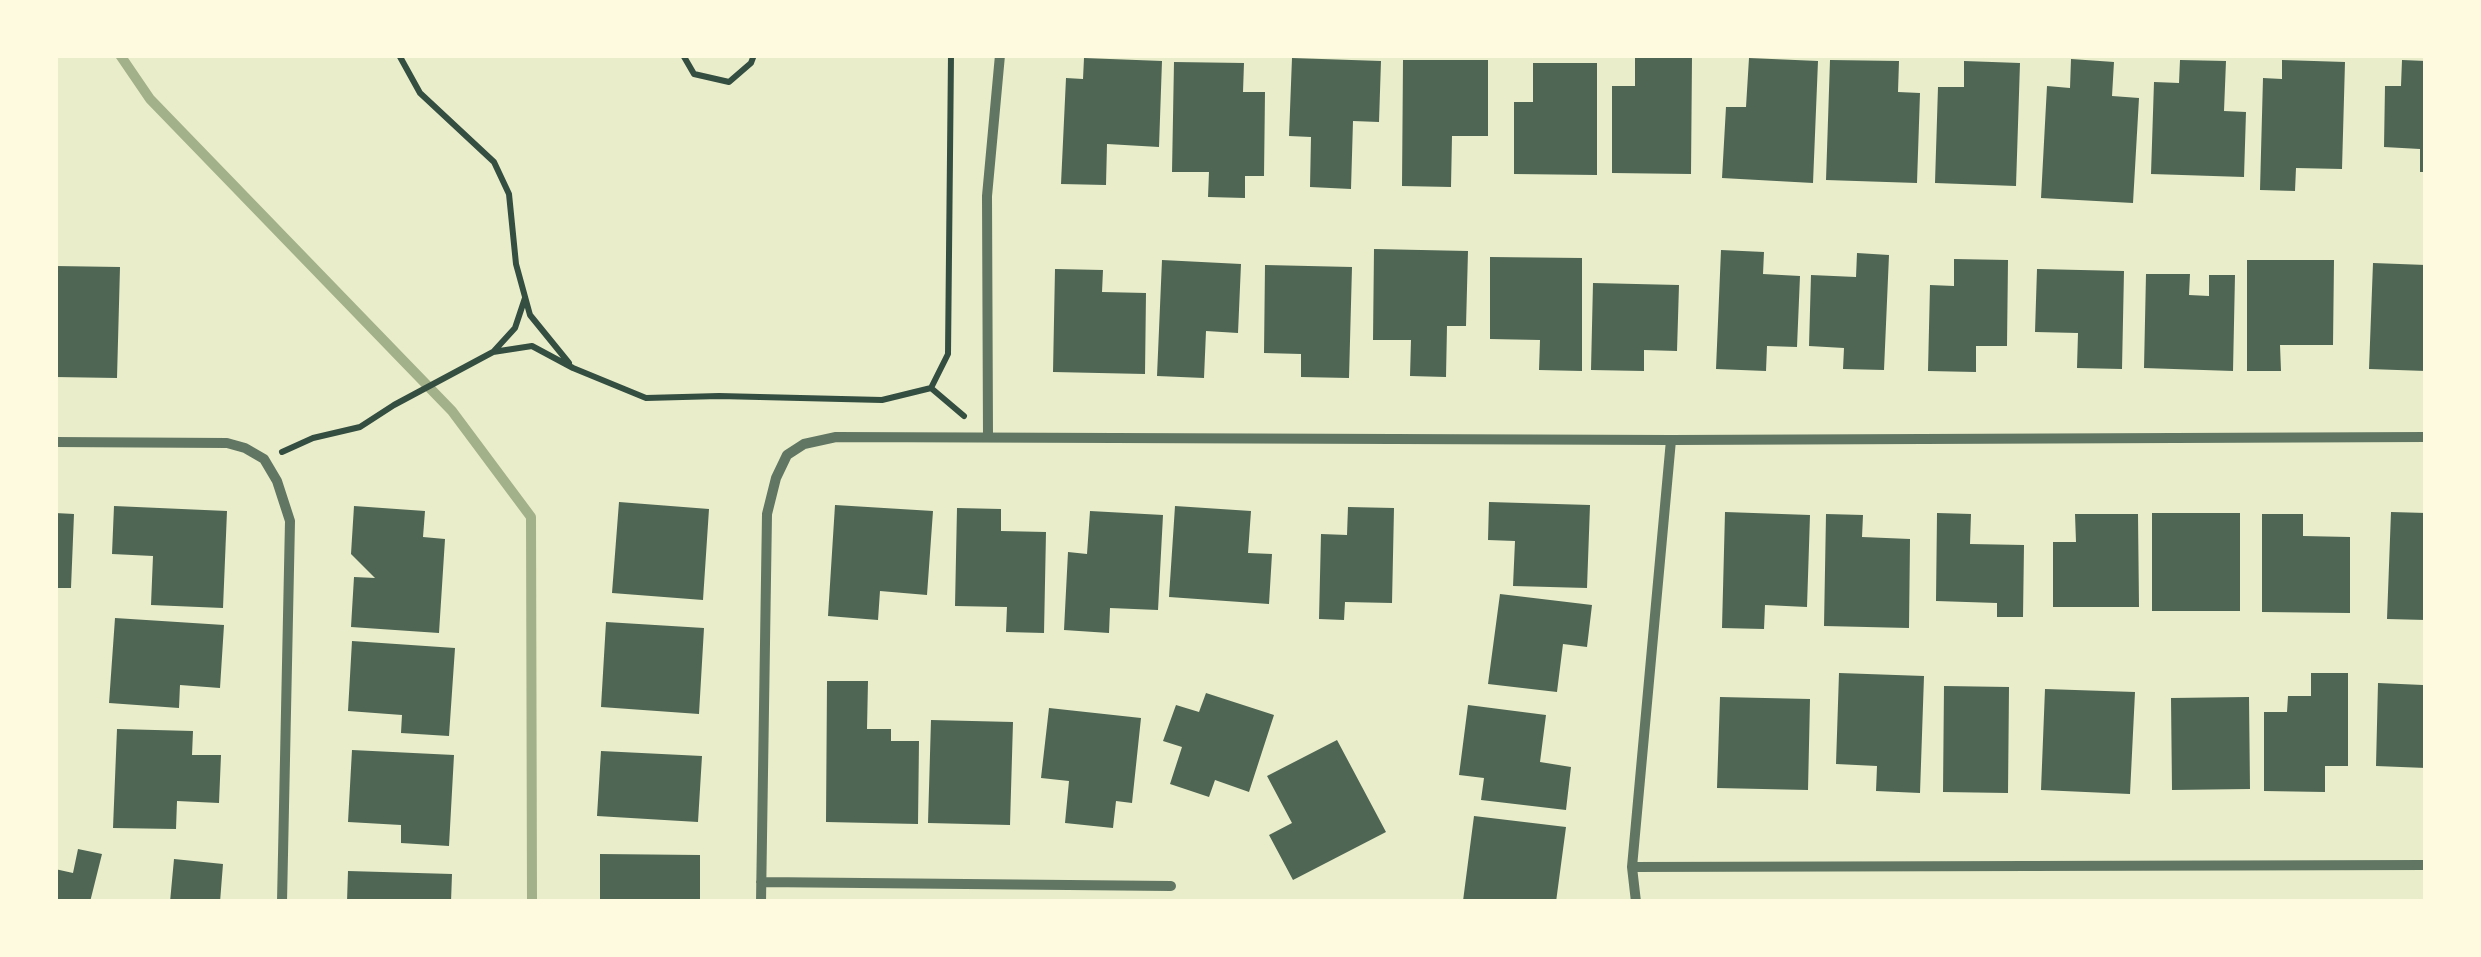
<!DOCTYPE html>
<style>
body{margin:0}
#map{position:relative;width:2481px;height:957px;overflow:hidden;background:#e9edc9;font-family:"Source Serif 4",serif}
canvas{display:block}
.frame{position:absolute;inset:0;border:58px solid #fefae0;pointer-events:none}
</style>
<div id="map">
<canvas width="2481" height="957"></canvas>
<div class="frame"></div>
</div>
<script>
const g = document.querySelector('canvas').getContext('2d');
g.lineJoin = 'round';
const toPath = rows => new Path2D(rows.map(r => 'M' + r).join(''));
function strokePath(path, color, width, dash) { g.strokeStyle = color; g.lineWidth = width; g.lineCap = dash ? 'butt' : 'round'; g.setLineDash(dash || []); g.stroke(path); }
function paint(path, color) { g.fillStyle = color; g.fill(path, 'evenodd'); }
const stream = toPath([
 [120,55,150,99,452,411,531,517,532,902]
]);
const building = toPath([
 [1635,57,1692,57,1691,174,1612,173,1612,86,1635,86],
 [1084,58,1162,61,1159,147,1107,144,1106,185,1061,184,1066,78,1083,79],
 [1292,58,1381,61,1379,122,1353,121,1351,189,1310,187,1311,137,1289,136],
 [1749,58,1818,61,1813,183,1722,178,1726,107,1746,107],
 [2071,59,2114,62,2112,96,2139,98,2133,203,2041,198,2047,86,2070,88],
 [1403,60,1488,60,1488,136,1452,136,1451,187,1402,186],
 [1830,60,1899,61,1898,92,1920,93,1917,183,1826,180],
 [2180,60,2226,61,2224,111,2246,112,2244,177,2151,174,2154,82,2179,83],
 [2282,60,2345,62,2342,169,2296,168,2295,191,2260,190,2263,78,2282,79],
 [2402,60,2426,61,2426,172,2420,172,2420,149,2384,147,2385,86,2401,86],
 [1964,61,2020,63,2016,186,1935,183,1938,87,1964,87],
 [1174,62,1244,63,1243,92,1265,92,1264,176,1245,176,1245,198,1208,197,1209,172,1172,172],
 [1533,63,1597,63,1597,175,1514,174,1514,102,1533,102],
 [1374,249,1468,251,1466,326,1447,326,1446,377,1410,376,1411,340,1373,340],
 [1721,250,1764,252,1763,274,1800,276,1797,347,1767,346,1766,371,1716,369],
 [1857,253,1889,255,1884,370,1843,369,1844,348,1809,346,1811,275,1856,277],
 [1490,257,1582,258,1582,371,1539,370,1540,340,1490,339],
 [1954,259,2008,260,2007,346,1976,346,1976,372,1928,371,1930,285,1954,286],
 [1162,260,1241,264,1238,333,1206,331,1204,378,1157,376],
 [2247,260,2334,260,2333,345,2280,345,2281,371,2247,371],
 [2373,263,2426,265,2426,371,2369,369],
 [1265,265,1352,267,1349,378,1301,377,1301,354,1264,353],
 [55,266,120,267,117,378,55,377],
 [1055,269,1103,270,1102,292,1146,293,1145,374,1053,372],
 [2037,269,2124,271,2122,369,2077,368,2078,333,2035,332],
 [2146,274,2190,274,2189,295,2209,296,2209,275,2235,275,2233,371,2144,368],
 [1593,283,1679,285,1677,351,1644,350,1644,371,1591,370],
 [619,502,709,509,703,600,612,593],
 [1489,502,1590,505,1587,588,1513,586,1515,541,1488,540],
 [835,505,933,511,927,595,880,591,878,620,828,616],
 [114,506,227,511,223,608,151,605,153,556,112,554],
 [354,506,425,511,423,537,445,539,439,633,351,627,354,577,375,578,351,554],
 [1175,506,1251,511,1248,553,1272,554,1269,604,1169,597],
 [1348,507,1394,508,1392,603,1345,602,1344,620,1319,619,1321,534,1347,535],
 [957,508,1001,509,1001,531,1046,532,1044,633,1006,632,1007,607,955,606],
 [1090,511,1163,515,1158,610,1110,608,1109,633,1064,630,1068,552,1087,554],
 [1725,512,1810,515,1807,607,1765,605,1764,629,1722,628],
 [2391,512,2426,513,2426,620,2387,619],
 [55,513,74,514,71,588,55,588],
 [1937,513,1971,514,1970,544,2024,545,2023,617,1997,617,1997,603,1936,601],
 [2152,513,2240,513,2240,611,2152,611],
 [1826,514,1863,515,1862,537,1910,539,1909,628,1824,626],
 [2075,514,2138,514,2139,607,2053,607,2053,542,2076,542],
 [2262,514,2303,514,2303,536,2350,537,2350,613,2262,612],
 [1500,594,1592,605,1587,647,1563,644,1557,692,1488,684],
 [115,618,224,625,220,688,180,685,179,708,109,703],
 [606,622,704,628,699,714,601,707],
 [352,641,455,648,449,736,401,733,402,715,348,711],
 [1839,673,1924,676,1920,793,1876,791,1877,766,1836,764],
 [2311,673,2348,673,2348,766,2325,766,2325,792,2264,791,2264,712,2287,712,2288,696,2311,696],
 [827,681,868,681,867,729,891,729,891,741,919,741,918,824,826,822],
 [2378,683,2423,685,2423,708,2426,708,2426,768,2376,766],
 [1944,686,2009,687,2008,793,1943,792],
 [2045,689,2135,692,2130,794,2041,790],
 [1206,693,1274,715,1249,792,1215,780,1209,797,1170,784,1182,747,1163,741,1176,705,1199,712],
 [1720,697,1810,699,1808,790,1717,788],
 [2249,697,2250,789,2172,790,2171,698],
 [1468,705,1546,715,1540,762,1571,767,1566,810,1481,800,1484,778,1459,775],
 [1049,708,1141,718,1132,803,1116,801,1113,828,1065,823,1069,781,1041,778],
 [931,720,1013,722,1010,825,928,823],
 [117,729,193,731,192,755,221,755,219,803,177,801,176,829,113,828],
 [1337,740,1386,832,1293,880,1269,835,1292,823,1267,776],
 [352,750,454,755,449,846,401,843,401,825,348,822],
 [601,751,702,756,698,822,597,816],
 [1474,816,1566,827,1556,902,1463,901],
 [78,849,102,854,90,902,55,902,55,869,73,873],
 [600,854,700,855,700,902,600,902],
 [174,859,223,864,220,902,170,902],
 [348,871,452,874,451,902,347,902]
]);
const path = toPath([
 [399,55,420,93,494,162,509,194,516,264,530,315,569,363],
 [683,55,694,74,729,82,751,63,754,55],
 [494,351,515,328,525,298],
 [931,388,964,416],
 [282,452,313,438,360,427,394,405,493,352,532,346,573,368,646,398,719,396,882,400,931,388,948,354,951,55]
]);
const minor = toPath([
 [988,437,987,196,1000,55],
 [55,442,227,443,245,448,264,459,277,481,290,521,282,902],
 [1632,867,2426,865],
 [761,882,1171,886],
 [761,902,767,514,776,478,787,455,804,444,836,437,1671,440,2426,437],
 [1636,902,1632,867,1671,440]
]);
strokePath(stream, '#a3b18a', 10);
paint(building, '#4f6655');
strokePath(path, '#344e41', 6);
strokePath(minor, '#617663', 10);
</script>
